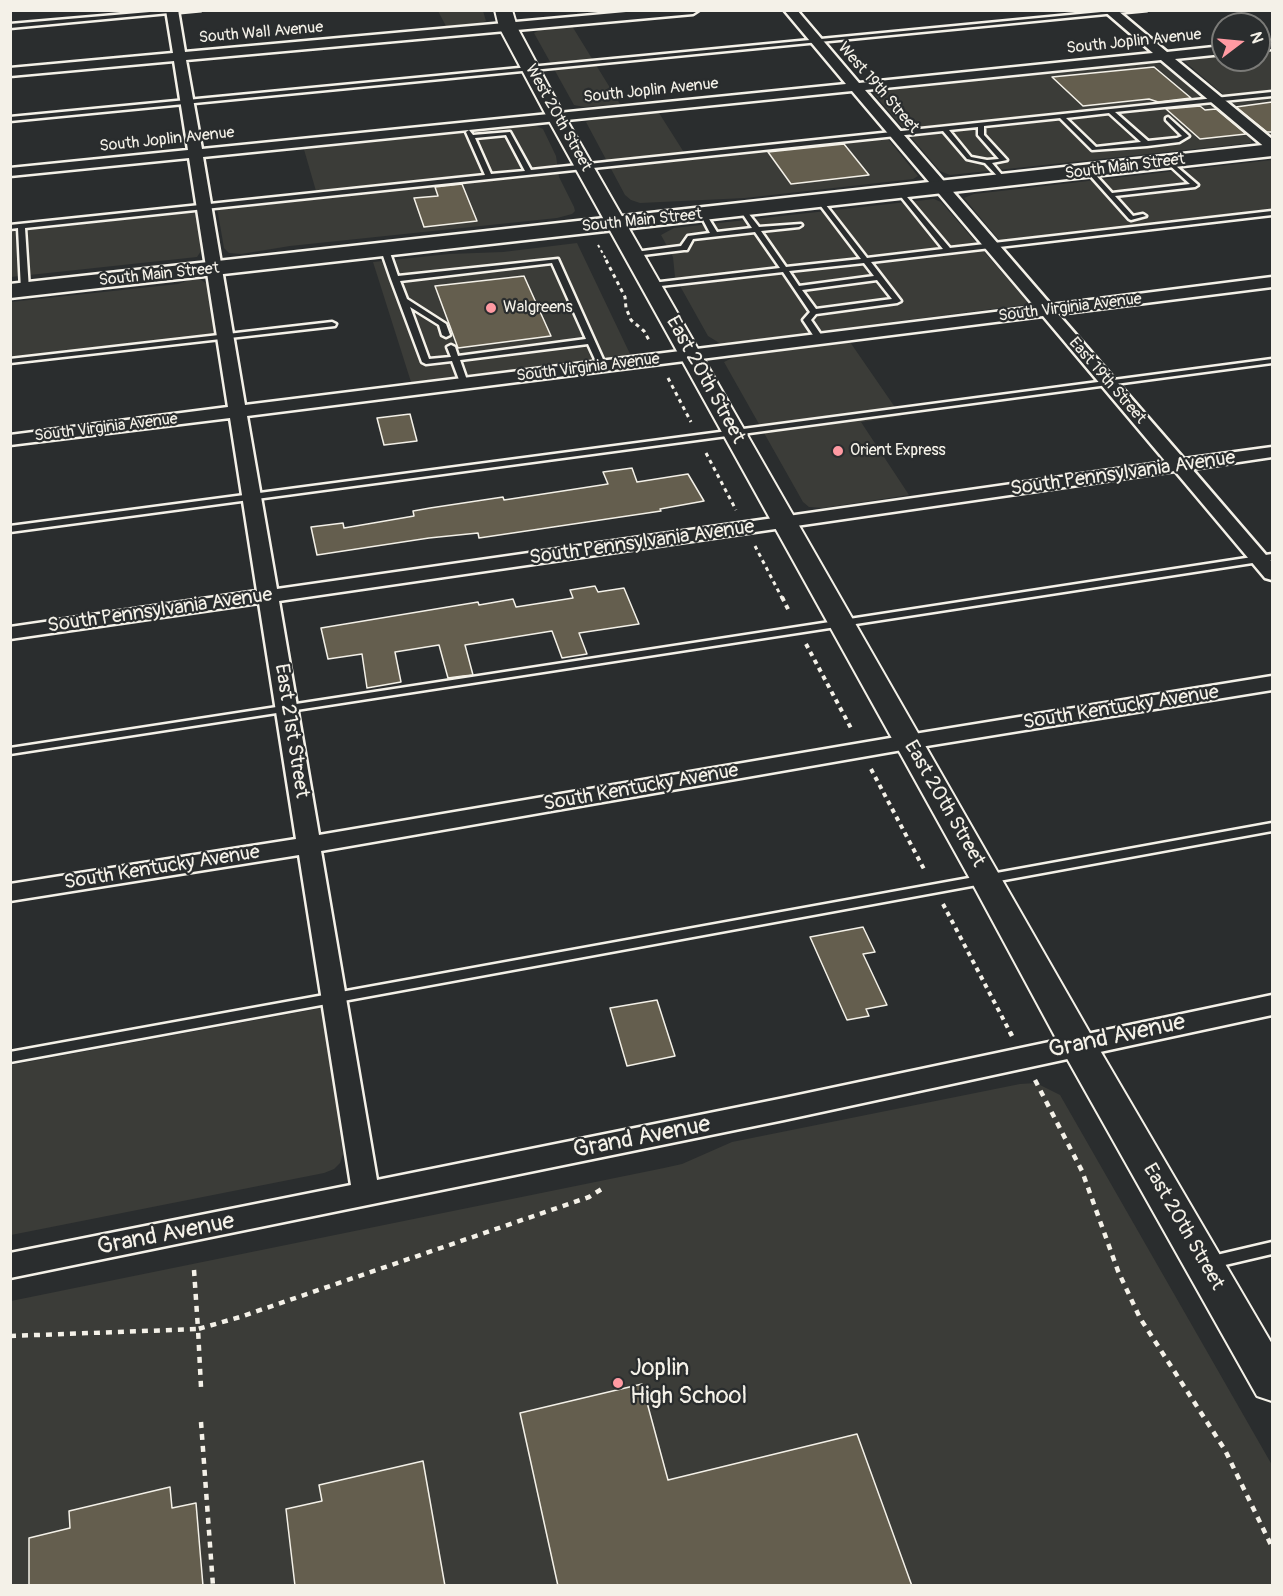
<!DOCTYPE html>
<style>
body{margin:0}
#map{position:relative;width:1283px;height:1596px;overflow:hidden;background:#2a2d2e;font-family:Pangolin,sans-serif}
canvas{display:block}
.frame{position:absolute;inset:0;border:12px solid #f4f1e8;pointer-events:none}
.north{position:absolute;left:1211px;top:12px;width:60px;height:60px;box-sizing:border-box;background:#2a2d2e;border:2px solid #7b7b78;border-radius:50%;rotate:74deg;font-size:16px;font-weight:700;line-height:24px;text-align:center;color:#f4f1e8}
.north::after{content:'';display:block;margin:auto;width:21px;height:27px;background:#ff9aa2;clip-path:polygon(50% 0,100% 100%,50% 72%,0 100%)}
</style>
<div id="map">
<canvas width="1283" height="1596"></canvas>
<div class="frame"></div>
<div class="north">N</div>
</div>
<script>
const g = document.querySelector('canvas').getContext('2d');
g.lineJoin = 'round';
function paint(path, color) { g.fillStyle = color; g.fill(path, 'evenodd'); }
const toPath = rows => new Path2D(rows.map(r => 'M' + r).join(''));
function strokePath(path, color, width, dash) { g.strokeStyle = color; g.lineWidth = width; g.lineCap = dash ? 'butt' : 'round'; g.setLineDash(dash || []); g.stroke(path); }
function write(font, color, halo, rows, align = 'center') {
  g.font = font + ' Pangolin,sans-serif'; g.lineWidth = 4.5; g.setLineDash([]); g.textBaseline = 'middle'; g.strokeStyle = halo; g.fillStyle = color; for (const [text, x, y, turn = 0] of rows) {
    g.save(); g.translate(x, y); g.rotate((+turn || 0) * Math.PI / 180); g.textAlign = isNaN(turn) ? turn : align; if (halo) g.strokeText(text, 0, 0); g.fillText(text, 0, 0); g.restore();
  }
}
const built = toPath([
 [438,11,483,11,486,21,478,24,447,28],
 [572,26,620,104,584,107,574,105,534,33,542,29],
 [1272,50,1272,136,1184,61,1223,55,1223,60,1259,60,1259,51],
 [1155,62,1165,66,1251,139,1251,143,950,175,940,171,874,94,883,90],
 [659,113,685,154,883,133,918,176,913,179,745,198,640,203,631,200,625,195,586,122,594,119],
 [532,124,543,129,556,156,559,177,574,207,575,211,572,214,557,218,290,246,241,254,229,253,224,248,216,202,316,191,303,146],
 [1272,160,1272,215,1004,246,964,198,974,194],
 [934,199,941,202,1025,299,1027,302,1024,305,721,344,708,336,675,277,673,257,661,235,674,228],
 [195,206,201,251,197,257,11,277,10,225],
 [577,243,631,356,411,382,373,262,449,254,503,252],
 [189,280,201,280,209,285,216,340,11,364,10,302,178,284],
 [850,342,901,416,861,422,909,495,823,508,809,507,803,502,724,362,736,356],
 [322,1008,343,1154,340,1163,334,1169,324,1173,11,1235,11,1065],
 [1036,1083,1060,1095,1272,1465,1272,1585,11,1586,11,1301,664,1168,682,1164,732,1142,1020,1084]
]);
const building = toPath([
 [1154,67,1191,98,1158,102,1149,99,1083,106,1052,77,1154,67],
 [1272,102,1272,132,1267,132,1236,107,1272,102],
 [1200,106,1205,110,1216,109,1246,134,1200,139,1166,109,1200,106],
 [844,144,869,175,791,184,768,152,844,144],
 [462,184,477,221,424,227,414,198,438,196,435,187,462,184],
 [524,276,551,336,458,348,435,286,524,276],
 [410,414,417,441,384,445,377,418,410,414],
 [632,468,637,482,688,474,704,501,660,509,661,511,479,538,478,533,429,538,317,555,311,527,343,523,344,528,414,516,413,511,430,508,503,497,504,500,608,484,603,472,632,468],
 [595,586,598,592,624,588,639,624,579,633,587,654,562,658,552,631,465,645,473,675,463,676,448,678,439,645,395,652,401,682,367,688,362,654,328,659,321,628,478,602,479,605,513,599,516,607,573,598,570,590,595,586],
 [863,927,875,952,863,954,887,1005,866,1009,869,1016,847,1020,810,937,863,927],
 [657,1000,675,1056,627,1066,610,1008,657,1000],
 [642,1384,668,1480,857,1434,912,1586,558,1586,520,1413,642,1384],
 [423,1461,445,1586,295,1586,286,1509,322,1501,319,1485,423,1461],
 [170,1487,172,1508,196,1503,203,1586,29,1586,29,1538,70,1528,69,1511,170,1487]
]);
const pathFar3 = toPath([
 [598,245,607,261]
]);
const pathFar2 = toPath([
 [606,260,625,297,626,308,631,320,644,331,650,342],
 [668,378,691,422],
 [706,453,736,510],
 [755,546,782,598]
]);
const pathFar1 = toPath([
 [782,597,790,613],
 [806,644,852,730],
 [871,769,925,871],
 [943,904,1011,1034]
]);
const path = toPath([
 [1010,1032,1012,1036],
 [1035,1080,1082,1171,1118,1271,1140,1318,1225,1450,1272,1547],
 [194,1270,198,1329,240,1317,589,1197,605,1187],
 [10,1336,198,1329,201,1387],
 [201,1422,213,1586]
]);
const service = toPath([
 [173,10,201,10,10,28,10,24,173,10],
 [1122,10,1147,10,10,121,10,117,1122,10],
 [1272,92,1272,96,1115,112,1148,141,1177,138,1182,136,1166,120,1166,118,1168,117,1189,136,1179,142,1147,146,1092,150,1060,118,984,126,984,135,1007,160,992,163,1007,181,1004,183,985,163,967,159,943,131,25,228,29,290,25,292,21,290,18,228,10,229,10,225,485,175,466,132,469,130,473,135,510,132,531,170,1272,92],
 [1109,113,1141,142,1096,147,1066,118,1109,113],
 [978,127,978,135,999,159,987,160,971,157,949,130,978,127],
 [506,135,525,171,491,174,475,138,506,135],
 [1169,160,1198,185,1195,187,1115,196,1133,216,1143,214,1146,216,1131,220,1129,219,1087,172,1092,171,1112,193,1190,184,1167,163,1167,161,1169,160],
 [900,190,902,191,950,248,1272,211,1272,215,871,262,901,301,897,303,816,314,811,320,824,339,820,341,817,341,803,320,810,312,783,272,652,287,648,285,652,283,780,268,755,232,693,239,687,250,684,250,635,256,631,254,635,252,681,246,688,236,710,233,700,214,703,212,706,214,717,232,752,228,740,210,743,208,745,209,759,227,801,224,802,225,799,227,761,231,786,267,861,259,817,201,820,199,822,200,867,258,943,249,898,193,897,192,900,190],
 [864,263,874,276,799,286,789,271,864,263],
 [877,280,892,299,816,309,802,290,877,280],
 [382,248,389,250,398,276,558,259,606,366,605,368,599,368,588,344,460,360,468,383,464,385,461,385,452,361,426,364,422,362,391,279,381,250,382,248],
 [552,263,586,339,458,356,455,347,451,345,447,347,451,357,429,359,410,307,439,325,442,335,446,337,450,335,446,324,407,299,400,281,552,263],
 [332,322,336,324,335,326,10,363,10,359,332,322],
 [1272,359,1272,363,10,532,10,526,1272,359],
 [1272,554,1272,560,10,754,10,748,1272,554],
 [1272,823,1272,831,10,1062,10,1052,1272,823],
 [1272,1242,1272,1254,1208,1269,1203,1267,1201,1263,1203,1259,1208,1257,1272,1242]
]);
const minor = toPath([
 [166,10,178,10,185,52,648,10,699,10,693,14,186,60,202,149,846,84,784,10,797,10,859,83,1153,53,1103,10,1117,10,1167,52,1223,46,1223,54,1175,59,1272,139,1272,150,1267,149,1161,60,865,90,1051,305,1272,277,1272,287,1058,314,1184,459,1272,447,1272,457,1192,469,1272,562,1272,580,1265,578,1175,471,279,601,319,835,908,735,1272,676,1272,690,908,749,321,851,377,1180,784,1098,1272,995,1272,1015,784,1120,10,1278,10,1253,351,1185,299,855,10,901,10,884,296,839,259,603,10,639,10,627,257,591,230,418,10,445,10,435,228,407,189,158,10,176,10,168,188,150,174,61,10,76,10,68,173,53,166,10],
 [852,91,1035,307,245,405,203,157,852,91],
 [1043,316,1166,462,277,589,247,416,1043,316],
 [1272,41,1272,49,1259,50,1259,42,1272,41]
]);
const secondary = toPath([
 [495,10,512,10,517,27,565,117,1091,1035,1272,1344,1272,1401,1257,1396,1065,1055,970,879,547,117,499,27,495,10]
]);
const primary = toPath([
 [1272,144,1272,156,10,298,10,284,1272,144]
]);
const markers = [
 [491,308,6,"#ff9aa2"],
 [838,451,6,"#ff9aa2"],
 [618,1383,6,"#ff9aa2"]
];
const farStreetnames = [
 ["South Wall Avenue",261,33,-5],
 ["South Joplin Avenue",1134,42,-6],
 ["West 19th Street",878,88,49],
 ["South Joplin Avenue",651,91,-6],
 ["West 20th Street",558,118,61],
 ["South Joplin Avenue",167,140,-6],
 ["South Main Street",1125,167,-7],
 ["South Main Street",642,221,-6],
 ["South Main Street",159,275,-6],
 ["South Virginia Avenue",1070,308,-7],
 ["South Virginia Avenue",588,368,-7],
 ["East 19th Street",1107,381,49],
 ["South Virginia Avenue",106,428,-7]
];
const farPoinames = [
 ["Walgreens",503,308],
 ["Orient Express",850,451]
];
const streetNames = [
 ["East 20th Street",705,380,61],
 ["South Pennsylvania Avenue",1123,474,-8],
 ["South Pennsylvania Avenue",642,543,-8],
 ["South Pennsylvania Avenue",160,611,-8],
 ["South Kentucky Avenue",1121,708,-9],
 ["East 21st Street",291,731,81],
 ["South Kentucky Avenue",641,788,-10],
 ["East 20th Street",944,804,60],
 ["South Kentucky Avenue",162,868,-9],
 ["East 20th Street",1183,1227,60]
];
const nearStreetnames = [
 ["Grand Avenue",1117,1037,-12],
 ["Grand Avenue",642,1138,-11],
 ["Grand Avenue",166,1235,-11]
];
const nearPoinames = [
 ["Joplin",630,1369],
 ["High School",630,1397]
];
paint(built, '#3b3c38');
paint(building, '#645e4e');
strokePath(building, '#f4f1e8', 1.5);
strokePath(service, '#f4f1e8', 5);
strokePath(minor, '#f4f1e8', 5);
strokePath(secondary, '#f4f1e8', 4);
strokePath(primary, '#f4f1e8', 5);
strokePath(pathFar3, '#f4f1e8', 2, [3, 3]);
strokePath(pathFar2, '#f4f1e8', 3, [4, 4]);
strokePath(pathFar1, '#f4f1e8', 4, [4.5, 4.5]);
strokePath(path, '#f4f1e8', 4.5, [6, 6]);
paint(service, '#2a2d2e');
paint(minor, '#2a2d2e');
paint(secondary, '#2a2d2e');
paint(primary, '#2a2d2e');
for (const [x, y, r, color] of markers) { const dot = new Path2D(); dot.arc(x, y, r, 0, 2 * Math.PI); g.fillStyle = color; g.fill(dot); strokePath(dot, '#2a2d2e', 2); }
write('16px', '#f4f1e8', '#2a2d2e', farStreetnames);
write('16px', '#f4f1e8', '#2a2d2e', farPoinames, 'left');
write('20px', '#f4f1e8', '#2a2d2e', streetNames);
write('24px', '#f4f1e8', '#2a2d2e', nearStreetnames);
write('24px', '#f4f1e8', '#2a2d2e', nearPoinames, 'left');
</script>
